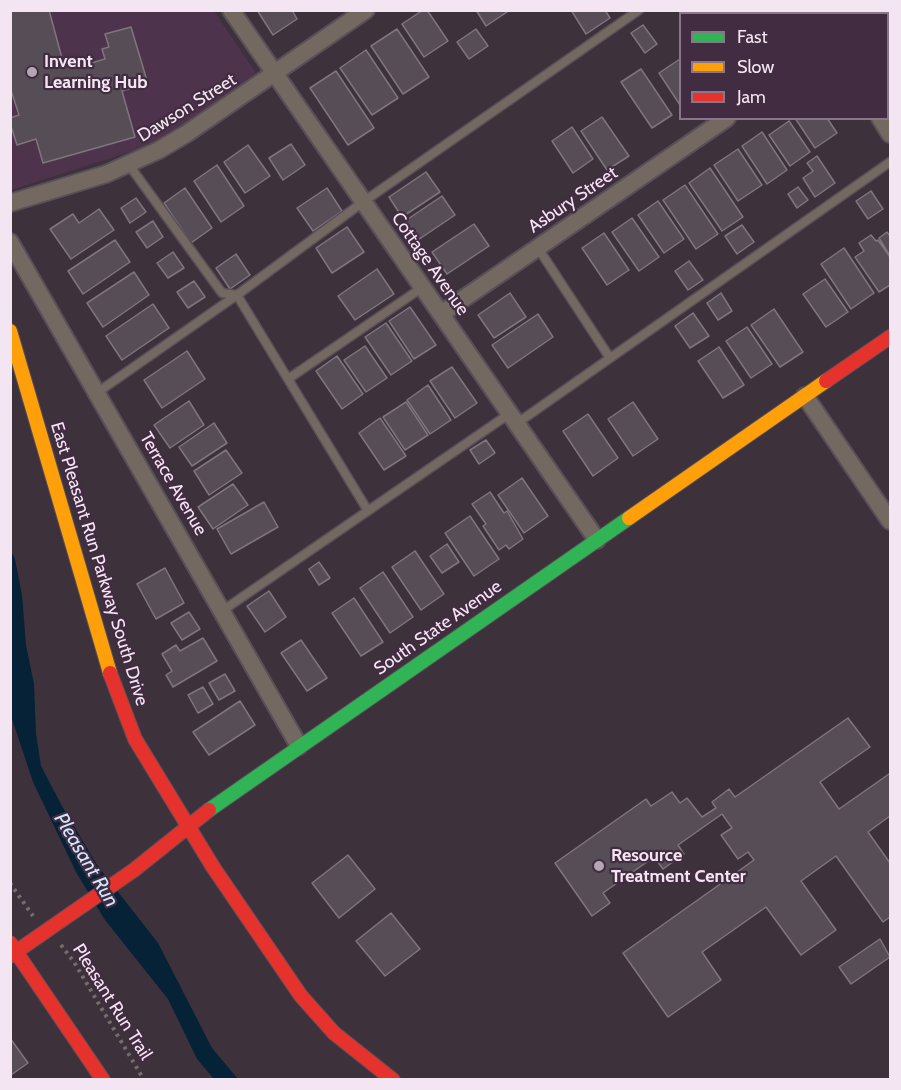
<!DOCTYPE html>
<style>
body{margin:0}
#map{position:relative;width:901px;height:1090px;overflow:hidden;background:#3d313c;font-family:Cabin,sans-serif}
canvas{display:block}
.frame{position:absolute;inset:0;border:12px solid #f4e5f2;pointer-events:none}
.legend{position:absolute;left:679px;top:12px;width:210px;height:108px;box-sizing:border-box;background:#422c41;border:2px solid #897688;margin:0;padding:8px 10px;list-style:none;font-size:18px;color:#f4e5f2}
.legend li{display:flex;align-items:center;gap:12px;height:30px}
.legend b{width:30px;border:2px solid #897688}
</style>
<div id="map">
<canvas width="901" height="1090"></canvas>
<div class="frame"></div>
<ul class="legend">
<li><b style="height:8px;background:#30b455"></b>Fast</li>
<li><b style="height:8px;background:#ff9f0a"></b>Slow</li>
<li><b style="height:8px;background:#e5322d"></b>Jam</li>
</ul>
</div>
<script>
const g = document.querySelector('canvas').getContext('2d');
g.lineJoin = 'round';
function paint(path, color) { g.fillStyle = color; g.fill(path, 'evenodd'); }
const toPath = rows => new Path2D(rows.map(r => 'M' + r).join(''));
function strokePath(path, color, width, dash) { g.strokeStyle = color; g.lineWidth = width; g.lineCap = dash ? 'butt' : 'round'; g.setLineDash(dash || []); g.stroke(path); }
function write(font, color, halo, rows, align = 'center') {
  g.font = font + ' Cabin,sans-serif'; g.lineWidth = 4.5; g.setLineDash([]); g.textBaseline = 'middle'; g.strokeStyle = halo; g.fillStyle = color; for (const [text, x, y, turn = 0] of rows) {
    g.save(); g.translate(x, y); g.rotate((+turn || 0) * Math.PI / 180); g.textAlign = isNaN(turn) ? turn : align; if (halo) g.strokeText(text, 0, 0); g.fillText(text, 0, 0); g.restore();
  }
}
const built = toPath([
 [11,11,214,11,256,73,158,143,11,190]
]);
const water = toPath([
 [10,549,15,559,22,595,26,645,34,684,36,734,41,766,62,806,97,865,158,943,212,1048,238,1079,214,1079,197,1059,168,999,105,920,76,872,33,782,11,716]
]);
const building = toPath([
 [10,10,49,10,63,62,72,60,74,68,105,59,102,49,109,47,105,34,131,27,148,84,122,91,135,137,43,163,36,139,17,145,10,123,10,118,19,115,10,87,10,10],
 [257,10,292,10,297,19,273,35,257,10],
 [423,10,427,10,448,41,424,57,402,24,423,10],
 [476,10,510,10,486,26,476,10],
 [571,10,605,10,610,18,586,34,571,10],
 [739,10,779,10,781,14,735,14,739,10],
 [643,25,657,44,645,53,631,33,643,25],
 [397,29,429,77,403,94,371,46,397,29],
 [476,29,488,46,469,59,457,42,476,29],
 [366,50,398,98,372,115,340,68,366,50],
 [680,59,680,105,659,73,680,59],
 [888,66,890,70,890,98,888,100,888,66],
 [641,69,672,115,652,128,621,82,641,69],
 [336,71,374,128,348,145,310,88,336,71],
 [602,117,629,156,607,170,581,131,602,117],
 [795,118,827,118,837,133,815,148,795,118],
 [789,121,810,152,790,166,769,135,789,121],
 [572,127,593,159,573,173,552,141,572,127],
 [762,132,787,170,767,184,742,146,762,132],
 [291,144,305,165,283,180,269,158,291,144],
 [248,145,270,176,245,193,224,162,248,145],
 [738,149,762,185,738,201,714,165,738,149],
 [817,156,835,183,815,197,803,178,813,171,807,163,817,156],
 [217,165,244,206,221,222,194,181,217,165],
 [710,168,743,217,722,231,689,183,710,168],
 [426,172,440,192,402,217,389,197,426,172],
 [685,185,718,234,696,249,663,200,685,185],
 [798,187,808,200,797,208,788,194,798,187],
 [185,188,212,228,191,243,164,203,185,188],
 [327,188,342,211,313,231,297,208,327,188],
 [871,191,883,209,868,219,856,201,871,191],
 [442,196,455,215,418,240,405,221,442,196],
 [136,198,146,212,130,223,121,208,136,198],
 [658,201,684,239,664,253,638,215,658,201],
 [99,209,114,230,71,259,50,229,73,214,79,223,99,209],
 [632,218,659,257,639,271,612,232,632,218],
 [153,221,163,237,147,248,136,232,153,221],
 [474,224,489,246,447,274,432,252,474,224],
 [742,225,754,242,737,254,725,236,742,225],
 [347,227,364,252,332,273,316,248,347,227],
 [887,232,890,236,890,256,879,238,887,232],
 [604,233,629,270,607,285,582,248,604,233],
 [871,235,876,241,878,240,890,257,890,285,879,292,855,257,864,251,859,243,871,235],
 [115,240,130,262,83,294,68,271,115,240],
 [844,248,874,293,851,309,821,264,844,248],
 [173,252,184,268,168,278,157,263,173,252],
 [236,254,250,275,230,289,216,268,236,254],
 [689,261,703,280,688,290,675,271,689,261],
 [377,269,394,294,355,320,338,296,377,269],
 [134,272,149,295,103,327,87,303,134,272],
 [825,279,848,312,826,327,803,294,825,279],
 [194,281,205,297,188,308,177,292,194,281],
 [510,293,526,317,494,338,478,315,510,293],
 [721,293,732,311,718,320,707,303,721,293],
 [153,304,169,328,122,360,106,336,153,304],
 [410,307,436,345,414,359,389,321,410,307],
 [774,309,803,352,780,367,751,325,774,309],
 [693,313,709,336,690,348,675,326,693,313],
 [538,314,553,337,508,368,492,345,538,314],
 [386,323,412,361,391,375,365,337,386,323],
 [747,327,772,364,751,378,726,341,747,327],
 [365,346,387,378,366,392,344,360,365,346],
 [719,347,744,385,723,398,698,361,719,347],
 [187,351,205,379,162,408,144,380,187,351],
 [337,356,363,394,342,409,316,371,337,356],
 [452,367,477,403,455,418,430,381,452,367],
 [428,385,451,420,430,434,407,400,428,385],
 [189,401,204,425,170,448,154,425,189,401],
 [406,402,428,435,405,450,383,417,406,402],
 [633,402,658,439,633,456,608,419,633,402],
 [588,414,618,458,593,476,563,431,588,414],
 [380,418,406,456,384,470,359,433,380,418],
 [214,423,227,443,192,466,179,447,214,423],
 [486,440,495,453,479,464,470,450,486,440],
 [226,450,242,473,209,495,194,471,226,450],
 [522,478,548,516,524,533,498,495,522,478],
 [233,484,248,505,213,529,198,507,233,484],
 [490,492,504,513,507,511,523,539,509,549,506,545,499,550,483,526,486,524,472,504,490,492],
 [264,502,278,527,231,554,217,529,264,502],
 [470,516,499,559,474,576,445,533,470,516],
 [447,544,459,562,442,573,430,556,447,544],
 [415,551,444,594,421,610,392,567,415,551],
 [319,562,330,578,319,585,309,569,319,562],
 [165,568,184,603,156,619,137,584,165,568],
 [383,572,413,617,390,633,360,588,383,572],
 [269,591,286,617,265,632,247,606,269,591],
 [354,598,383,642,361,656,332,613,354,598],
 [189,612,200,629,182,640,171,623,189,612],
 [203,638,217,661,173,687,166,675,172,671,162,654,176,645,180,651,203,638],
 [301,640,327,678,307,691,281,653,301,640],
 [225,674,235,691,219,700,209,683,225,674],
 [203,687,213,704,198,713,188,695,203,687],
 [240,701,255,725,209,755,193,732,240,701],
 [848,718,870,747,820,782,839,809,889,774,890,775,890,816,868,832,890,863,890,917,883,922,836,856,801,881,836,930,801,955,766,907,702,952,721,980,668,1017,623,953,754,860,748,852,738,859,721,835,732,828,722,814,678,845,684,854,663,869,654,857,603,893,610,903,592,916,555,863,646,799,651,806,672,792,680,803,687,798,702,817,716,808,712,802,729,789,735,797,848,718],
 [348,855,375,889,339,918,312,883,348,855],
 [391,913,420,949,385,976,356,941,391,913],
 [880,939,890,957,851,984,839,967,880,939],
 [10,1038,28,1063,11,1075,10,1074,10,1038]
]);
const path = toPath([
 [10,883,33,916],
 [61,945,74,962,144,1080]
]);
const lane = toPath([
 [129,165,222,293,237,295],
 [538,248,610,358],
 [288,379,423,287],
 [98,392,237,295],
 [516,424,890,162],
 [368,511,237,295,363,202,639,10],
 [222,611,509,414]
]);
const street = toPath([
 [231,10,597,540],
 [803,10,805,14],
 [879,14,883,10],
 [880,118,890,134],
 [10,203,106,174,159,150,186,134,366,10],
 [10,242,299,746],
 [441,314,727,118],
 [805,396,890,521]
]);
const fast = toPath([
 [209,810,629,518]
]);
const slow = toPath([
 [10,331,110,673],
 [629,518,826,381]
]);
const jam = toPath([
 [826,381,890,337],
 [110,673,135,739,213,867,301,996,334,1033,393,1080],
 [10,943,103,1080],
 [10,956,134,870,209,810]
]);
const markers = [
 [32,72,6,"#b4a6b2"],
 [599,866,6,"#b4a6b2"]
];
const poiNames = [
 ["Invent",44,62],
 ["Learning Hub",44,83],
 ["Resource",611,856],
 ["Treatment Center",611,877]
];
const streetNames = [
 ["Dawson Street",187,108,-32],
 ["Asbury Street",573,200,-34],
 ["Cottage Avenue",430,264,55],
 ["Terrace Avenue",173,484,60],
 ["East Pleasant Run Parkway South Drive",99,564,73],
 ["South State Avenue",438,628,-35],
 ["Pleasant Run Trail",112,1002,58]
];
const waterNames = [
 ["Pleasant Run",86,860,59]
];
paint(built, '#4d334b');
paint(water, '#052237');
paint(building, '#574d56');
strokePath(building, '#80757f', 1.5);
strokePath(lane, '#594f58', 11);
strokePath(street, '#594f58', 20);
strokePath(fast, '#594f58', 16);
strokePath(slow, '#594f58', 16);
strokePath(jam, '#594f58', 16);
strokePath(path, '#766d6b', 4, [3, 4.5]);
strokePath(lane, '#736961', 8);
strokePath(street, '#736961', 16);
strokePath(fast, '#30b455', 14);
strokePath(slow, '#ff9f0a', 14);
strokePath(jam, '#e5322d', 14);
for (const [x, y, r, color] of markers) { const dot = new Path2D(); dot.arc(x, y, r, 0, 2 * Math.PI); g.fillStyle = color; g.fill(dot); strokePath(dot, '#422c41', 2); }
write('bold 18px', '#f4e5f2', '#422c41', poiNames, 'left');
write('18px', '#f4e5f2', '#422c41', streetNames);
write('italic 20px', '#cee8fe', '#422c41', waterNames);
</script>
